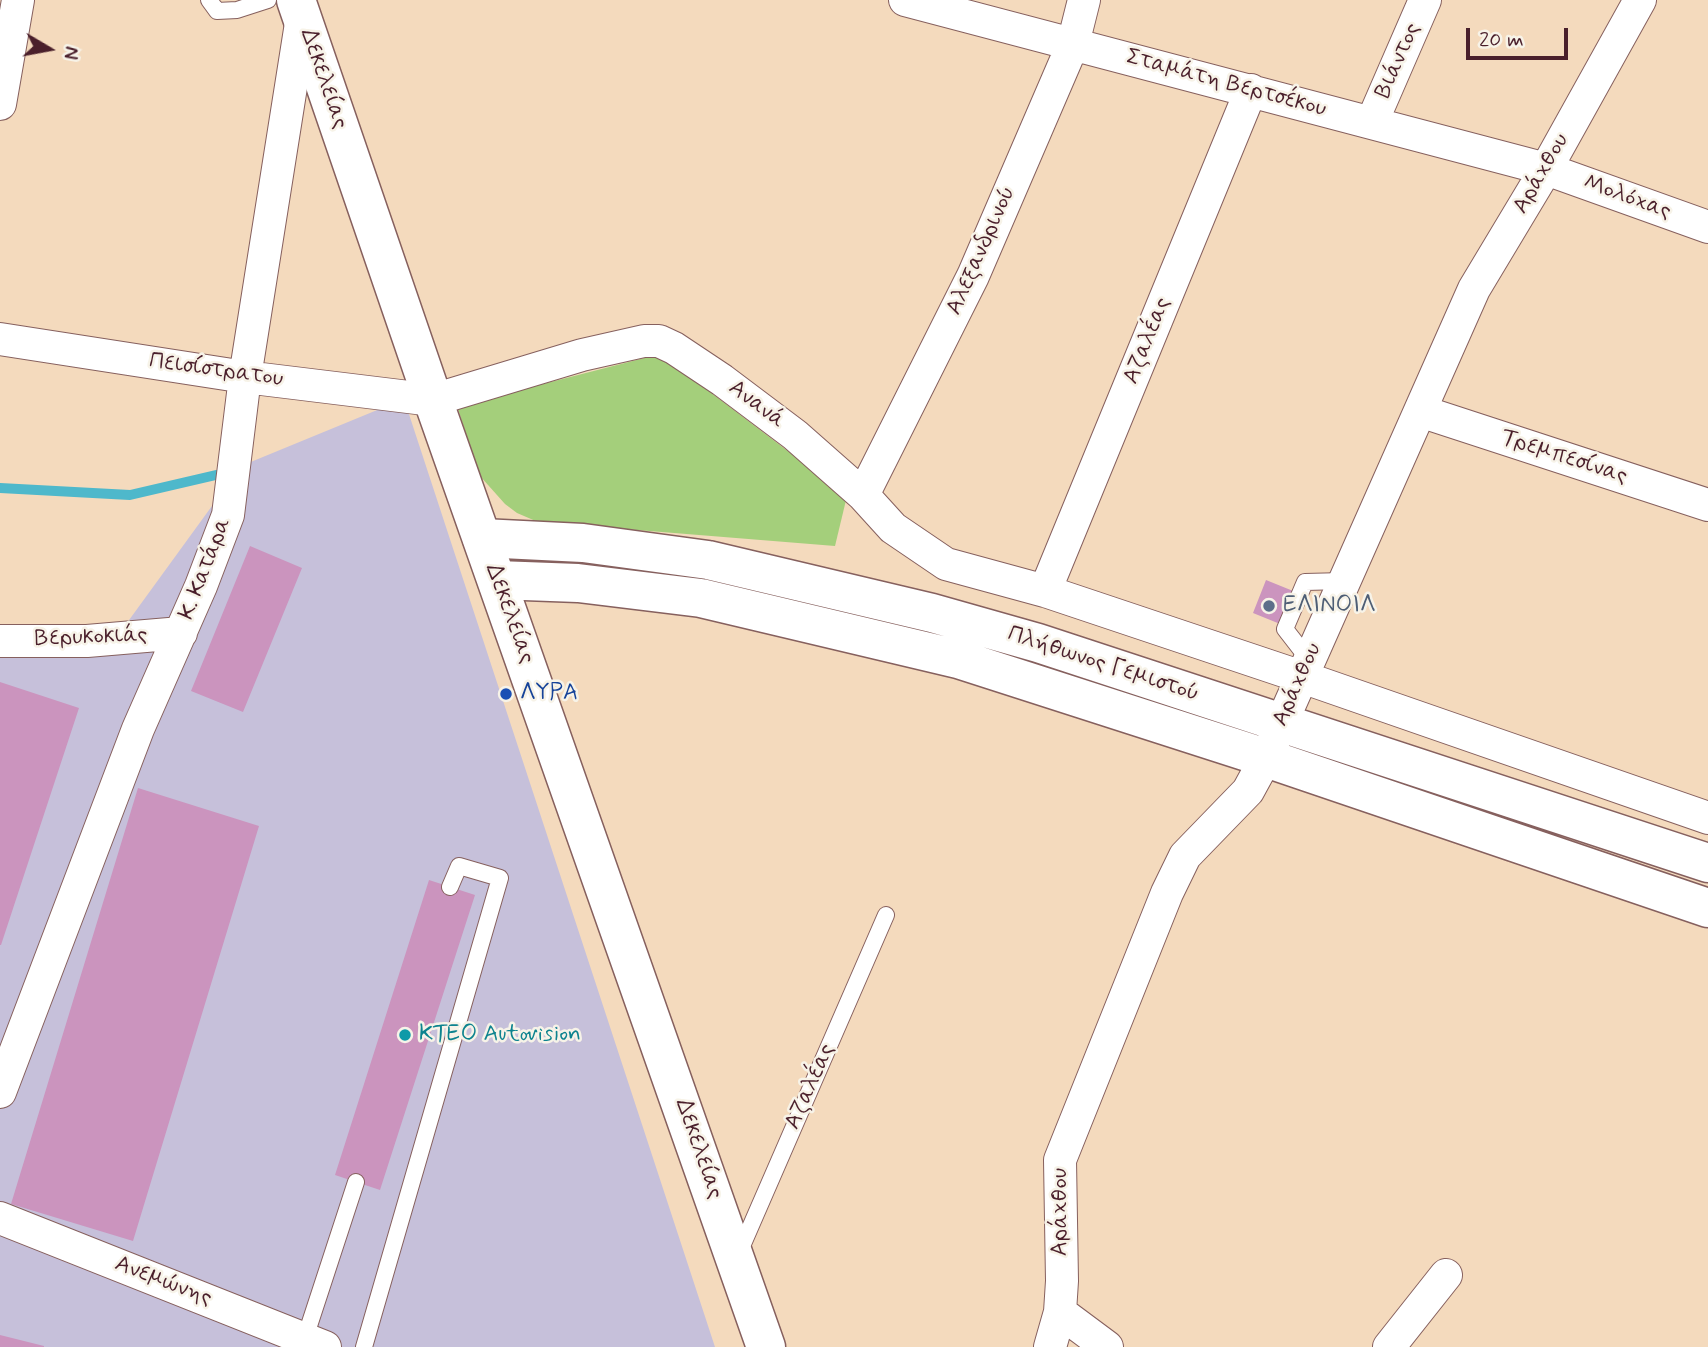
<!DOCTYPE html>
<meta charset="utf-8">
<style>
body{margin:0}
#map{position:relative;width:1708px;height:1347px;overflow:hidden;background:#f4dabd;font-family:Mynerve,sans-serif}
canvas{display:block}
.north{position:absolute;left:14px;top:14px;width:70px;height:70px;-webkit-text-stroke:5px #f7f3e8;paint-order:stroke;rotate:100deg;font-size:19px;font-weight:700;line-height:28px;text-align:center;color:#4a1f2b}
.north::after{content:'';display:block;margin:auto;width:24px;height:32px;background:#4a1f2b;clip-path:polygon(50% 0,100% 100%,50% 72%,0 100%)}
.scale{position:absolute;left:1466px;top:28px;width:102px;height:32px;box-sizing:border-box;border:4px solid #4a1f2b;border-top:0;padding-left:9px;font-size:21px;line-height:24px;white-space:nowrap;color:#4a1f2b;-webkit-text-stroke:5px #f7f3e8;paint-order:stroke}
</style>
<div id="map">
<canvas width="1708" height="1347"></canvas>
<div class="north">N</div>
<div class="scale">20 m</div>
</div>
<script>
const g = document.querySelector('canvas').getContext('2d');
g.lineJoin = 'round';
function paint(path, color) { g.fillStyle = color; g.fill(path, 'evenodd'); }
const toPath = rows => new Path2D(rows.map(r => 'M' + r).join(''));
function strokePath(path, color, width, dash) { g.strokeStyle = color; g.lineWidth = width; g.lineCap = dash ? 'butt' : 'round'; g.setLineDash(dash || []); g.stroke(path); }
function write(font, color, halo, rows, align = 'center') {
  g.font = font + ' Mynerve,sans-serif'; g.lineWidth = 5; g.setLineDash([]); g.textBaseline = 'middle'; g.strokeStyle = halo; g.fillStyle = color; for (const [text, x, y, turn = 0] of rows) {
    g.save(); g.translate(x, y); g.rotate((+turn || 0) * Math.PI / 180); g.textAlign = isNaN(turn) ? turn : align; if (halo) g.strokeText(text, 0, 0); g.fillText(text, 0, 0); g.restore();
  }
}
const industrial = toPath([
 [404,399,715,1347,0,1347,0,631,116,638,241,466]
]);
const green = toPath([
 [660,354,847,496,835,546,538,522,517,513,505,504,480,476,457,406]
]);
const stream = toPath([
 [0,488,130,495,216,475]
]);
const building = toPath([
 [250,546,302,568,243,712,191,691],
 [1266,580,1303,595,1290,628,1253,613],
 [0,682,79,708,1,945,0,945],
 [138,788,259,826,133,1241,11,1204],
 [429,880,475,895,380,1190,335,1175],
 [0,1335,44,1346,44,1347,0,1347]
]);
const service = toPath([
 [209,0,217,11,237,10,268,0],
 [1309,660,1285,629,1305,582,1344,581],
 [739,1253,886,915],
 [305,1338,356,1182],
 [364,1347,500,878,459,866,450,887]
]);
const minor = toPath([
 [905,0,1546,169,1708,227],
 [0,104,18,0],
 [1372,122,1425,0],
 [0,339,245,377,433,400,582,355,644,341,659,341,674,348,722,380,795,435,863,495,893,528,946,564,1045,591,1302,677,1708,818],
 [1420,411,1708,505],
 [863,495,973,276,1073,44,1084,0],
 [1045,591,1251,90],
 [0,641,87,641,181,633],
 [0,1092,138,729,201,586,228,515,245,377,302,17],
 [0,1218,325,1347],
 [1060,1312,1107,1347],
 [1050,1347,1060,1312,1062,1281,1060,1160,1167,893,1185,856,1248,791,1266,758,1474,289,1546,169,1640,0],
 [1389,1347,1446,1275]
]);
const tertiary = toPath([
 [482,538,583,543,708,560,932,613,1038,643,1708,863],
 [497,580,578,583,701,598,958,659,1266,758,1708,908]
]);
const secondary = toPath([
 [296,0,433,400,766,1347]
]);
const markers = [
 [1269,606,7,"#5c6f8a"],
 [506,694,7,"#1a4fb4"],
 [405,1035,7,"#0f9aa8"]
];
const streetNames = [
 ["Βιάντος",1399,61,-66],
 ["Δεκελείας",323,79,71],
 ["Σταμάτη Βερτσέκου",1226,84,15],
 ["Αράχθου",1542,174,-60],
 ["Μολόχας",1627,198,20],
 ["Αλεξανδρινού",982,251,-66],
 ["Αζαλέας",1148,341,-68],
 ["Πεισίστρατου",216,371,8],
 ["Ανανά",756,405,37],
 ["Τρεμπεσίνας",1564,458,18],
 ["Κ. Κατάρα",206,569,-69],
 ["Δεκελείας",509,614,70],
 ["Βερυκοκιάς",91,638,-2],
 ["Πλήθωνος Γεμιστού",1103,665,18],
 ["Αράχθου",1298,685,-66],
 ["Αζαλέας",811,1087,-66],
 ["Δεκελείας",698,1149,71],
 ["Αράχθου",1061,1212,-90],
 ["Ανεμώνης",163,1282,21]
];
const serviceNames = [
 ["ΕΛΙΝΟΙΛ",1283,606]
];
const transitNames = [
 ["ΛΥΡΑ",520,694]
];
const cultureNames = [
 ["ΚΤΕΟ Autovision",419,1035]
];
paint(industrial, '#c6c0da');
paint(green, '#a4cf7b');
strokePath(stream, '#4eb8cb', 10);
paint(building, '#cb94be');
strokePath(service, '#86605e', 18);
strokePath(minor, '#86605e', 34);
strokePath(tertiary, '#86605e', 41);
strokePath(secondary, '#86605e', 41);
strokePath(service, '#fff', 16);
strokePath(minor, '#fff', 32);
strokePath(tertiary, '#fff', 38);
strokePath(secondary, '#fff', 38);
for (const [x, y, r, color] of markers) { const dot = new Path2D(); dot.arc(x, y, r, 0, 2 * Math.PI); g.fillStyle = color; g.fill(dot); strokePath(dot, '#f7f3e8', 2.5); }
write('23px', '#4a1f2b', '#f7f3e8', streetNames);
write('23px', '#4e5e75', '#f7f3e8', serviceNames, 'left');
write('23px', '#164399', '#f7f3e8', transitNames, 'left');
write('23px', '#0d838f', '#f7f3e8', cultureNames, 'left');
</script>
